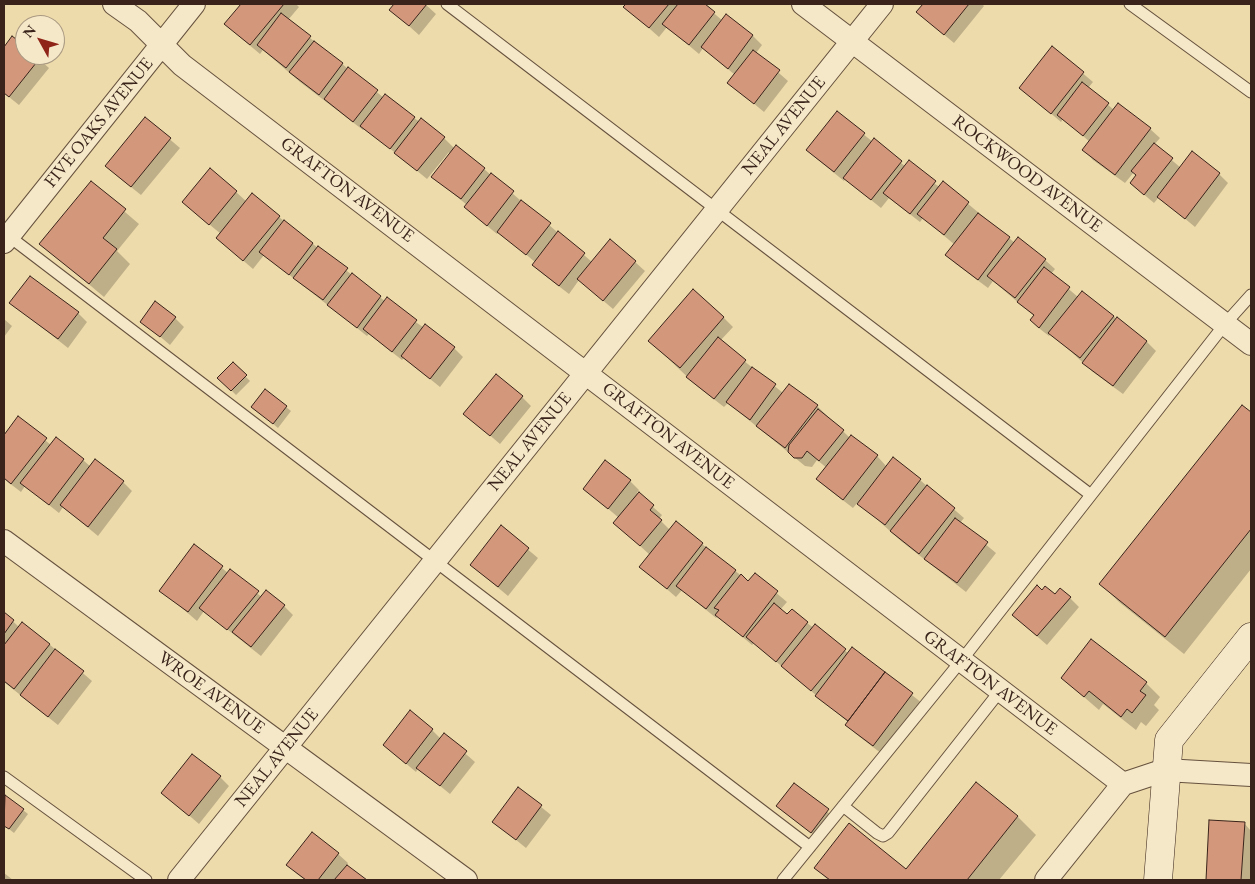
<!DOCTYPE html>
<style>
body{margin:0}
#map{position:relative;width:1255px;height:884px;overflow:hidden;background:#eedbab;font-family:"EB Garamond",serif}
canvas{display:block}
.frame{position:absolute;inset:0;border:5px solid #39231a;pointer-events:none}
.north{position:absolute;left:15px;top:15px;width:50px;height:50px;box-sizing:border-box;background:#f4e8c8;border:1px solid #a99982;border-radius:50%;rotate:309deg;font-size:14px;font-weight:700;line-height:20px;text-align:center;color:#39231a}
.north::after{content:'';display:block;margin:auto;width:18px;height:22px;background:#8f2418;clip-path:polygon(50% 0,100% 100%,50% 72%,0 100%)}
</style>
<div id="map">
<canvas width="1255" height="884"></canvas>
<div class="frame"></div>
<div class="north">N</div>
</div>
<script>
const g = document.querySelector('canvas').getContext('2d');
g.lineJoin = 'round';
function paint(path, color) { g.fillStyle = color; g.fill(path, 'evenodd'); }
const toPath = rows => new Path2D(rows.map(r => 'M' + r).join(''));
function strokePath(path, color, width, dash) { g.strokeStyle = color; g.lineWidth = width; g.lineCap = dash ? 'butt' : 'round'; g.setLineDash(dash || []); g.stroke(path); }
function write(font, color, halo, rows, align = 'center') {
  g.font = font + ' "EB Garamond",serif'; g.lineWidth = 4; g.setLineDash([]); g.textBaseline = 'middle'; g.strokeStyle = halo; g.fillStyle = color; for (const [text, x, y, turn = 0] of rows) {
    g.save(); g.translate(x, y); g.rotate((+turn || 0) * Math.PI / 180); g.textAlign = isNaN(turn) ? turn : align; if (halo) g.strokeText(text, 0, 0); g.fillText(text, 0, 0); g.restore();
  }
}
const shadow = toPath([
 [242,4,296,4,299,7,288,20,384,98,444,138,455,149,484,169,592,262,635,262,645,271,613,309,579,280,569,294,543,274,533,265,535,262,499,232,497,234,475,216,465,207,467,205,433,177,450,154,449,152,427,179,365,128,363,130,300,82,263,50,260,54,235,33,226,24],
 [395,4,425,4,436,14,419,35,391,10],
 [627,4,703,4,723,21,727,16,753,36,762,45,756,53,788,81,764,112,729,83,735,75,703,48,699,54,667,27,659,37,625,7],
 [924,4,982,4,984,6,954,43,917,12],
 [12,38,25,48,25,55,34,55,49,68,19,105,4,93,4,49],
 [1053,48,1093,82,1088,88,1114,110,1150,129,1160,138,1154,145,1181,168,1219,174,1228,183,1195,227,1159,197,1154,203,1141,192,1137,176,1134,172,1125,183,1093,160,1084,150,1090,142,1063,119,1061,122,1021,88],
 [837,113,873,142,905,166,940,187,943,183,1015,243,1018,238,1045,260,1055,269,1051,274,1078,297,1082,292,1147,342,1156,351,1123,394,1093,372,1051,333,1049,336,1040,329,1031,320,1034,316,993,281,988,288,956,264,947,255,955,245,923,218,920,222,889,198,881,208,845,179,844,181,817,159,807,150],
 [146,119,180,148,141,195,116,175],
 [91,183,139,224,117,251,130,264,104,297,41,244],
 [236,192,247,202,279,217,386,302,454,348,463,357,440,387,404,358,402,360,369,334,367,336,264,255,253,269,217,238,221,234,193,211],
 [11,303,78,313,87,322,68,348],
 [723,317,733,327,720,341,783,393,817,406,850,438,877,456,887,467,920,480,964,518,960,523,996,553,966,592,901,541,858,502,853,508,827,488,818,479,827,468,817,460,812,467,805,466,728,403,724,407,697,386,659,350],
 [175,318,184,327,170,345,142,321],
 [4,319,12,326,4,337],
 [233,364,250,381,236,395,219,378],
 [522,397,531,406,500,444,465,414],
 [1242,406,1251,414,1251,569,1184,654,1119,602,1101,584],
 [253,407,286,407,291,411,278,428],
 [18,418,51,445,83,460,91,467,123,482,132,491,98,536,63,507,59,513,25,486,21,492,4,479,4,437],
 [630,481,639,490,637,493,662,515,659,519,670,530,702,544,749,582,755,575,787,602,780,610,787,616,807,623,848,653,852,648,922,703,882,754,856,734,847,725,848,722,754,643,752,645,718,616,716,618,682,590,676,597,641,567,650,555,615,523,619,518,585,489],
 [501,527,538,558,508,596,471,565],
 [195,546,228,573,262,597,284,606,293,615,261,656,204,611,197,621,161,590],
 [1043,591,1070,598,1079,607,1047,645,1023,624],
 [4,613,19,627,49,644,92,681,58,725,4,682],
 [1092,640,1146,683,1160,697,1154,705,1159,710,1146,726,1141,722,1136,730,1103,704,1099,710,1062,678],
 [432,730,441,739,444,735,475,762,450,794,418,768,416,772,384,745],
 [220,777,229,786,199,824,163,793],
 [794,784,837,820,821,841,778,806],
 [519,789,551,815,526,848,494,822],
 [5,796,28,814,14,833,4,825],
 [1018,817,1036,835,999,880,828,880,815,867,906,871],
 [1210,821,1244,823,1251,831,1251,880,1207,880],
 [312,833,338,854,348,863,346,866,365,880,305,880,297,874,288,865],
 [4,873,13,880,4,880]
]);
const building = toPath([
 [241,4,284,4,250,45,224,24,241,4],
 [394,4,427,4,409,26,389,10,394,4],
 [626,4,669,4,649,28,623,7,626,4],
 [678,4,705,4,715,12,689,45,662,24,678,4],
 [923,4,969,4,944,35,916,12,923,4],
 [281,13,311,36,286,68,257,45,281,13],
 [726,14,753,35,728,69,701,47,726,14],
 [12,36,25,46,25,55,36,55,40,58,9,97,4,93,4,47,12,36],
 [314,41,343,63,319,95,289,72,314,41],
 [1052,46,1084,72,1051,114,1019,88,1052,46],
 [753,50,780,70,754,104,727,83,753,50],
 [348,67,378,90,353,122,324,99,348,67],
 [1082,82,1109,103,1083,136,1057,115,1082,82],
 [385,94,415,117,390,149,360,126,385,94],
 [1118,103,1151,128,1115,175,1082,150,1118,103],
 [837,111,865,133,834,172,806,150,837,111],
 [145,117,171,138,131,187,105,166,145,117],
 [421,118,445,137,417,171,394,153,421,118],
 [874,138,902,161,871,200,843,178,874,138],
 [1154,143,1173,158,1144,195,1130,183,1136,175,1131,171,1154,143],
 [456,145,485,168,461,199,431,177,456,145],
 [1192,151,1220,173,1185,219,1157,197,1192,151],
 [909,160,936,181,910,214,883,193,909,160],
 [210,168,237,191,209,225,182,202,210,168],
 [491,173,514,191,487,226,464,207,491,173],
 [91,181,126,209,103,238,117,249,89,284,39,244,91,181],
 [943,181,969,202,944,235,917,214,943,181],
 [252,193,280,216,243,261,216,238,252,193],
 [521,200,551,223,526,255,497,232,521,200],
 [978,213,1010,237,978,280,945,255,978,213],
 [284,220,313,243,289,275,259,252,284,220],
 [558,231,585,253,559,286,532,265,558,231],
 [1018,237,1046,259,1015,298,987,276,1018,237],
 [610,239,636,261,603,301,577,279,610,239],
 [318,246,348,268,323,300,293,278,318,246],
 [1044,267,1070,287,1039,328,1030,320,1034,315,1017,302,1044,267],
 [352,273,381,296,357,328,327,305,352,273],
 [30,276,79,312,58,339,9,303,30,276],
 [693,289,724,317,680,368,648,341,693,289],
 [1082,291,1114,316,1080,358,1048,333,1082,291],
 [387,297,417,320,392,352,363,329,387,297],
 [155,301,176,317,160,337,140,322,155,301],
 [1117,317,1147,341,1113,386,1082,363,1117,317],
 [425,324,455,347,430,379,401,356,425,324],
 [718,337,746,360,714,399,686,377,718,337],
 [233,362,247,375,231,391,217,378,233,362],
 [752,367,776,384,750,420,726,402,752,367],
 [496,374,523,396,490,436,463,414,496,374],
 [789,384,818,405,785,448,756,426,789,384],
 [265,389,287,406,273,424,251,407,265,389],
 [1242,405,1251,412,1251,529,1165,637,1099,584,1242,405],
 [818,409,844,430,819,461,807,451,802,458,794,458,788,452,789,445,818,409],
 [18,416,47,438,11,484,4,478,4,435,18,416],
 [851,435,878,455,843,500,816,479,851,435],
 [56,437,84,459,49,505,20,483,56,437],
 [893,457,921,479,885,525,857,504,893,457],
 [95,459,124,481,88,527,60,505,95,459],
 [605,460,631,480,608,509,583,489,605,460],
 [927,485,955,508,919,554,890,531,927,485],
 [639,492,654,505,650,510,662,520,640,546,613,523,639,492],
 [955,518,988,542,957,583,924,559,955,518],
 [676,521,703,543,667,589,639,567,676,521],
 [501,525,529,548,498,587,470,565,501,525],
 [194,544,223,566,188,612,159,591,194,544],
 [706,547,736,570,706,609,676,586,706,547],
 [230,569,259,591,227,630,199,608,230,569],
 [755,573,778,591,743,637,715,615,719,610,714,608,741,574,748,581,755,573],
 [1037,585,1042,590,1045,586,1055,594,1060,588,1071,597,1037,636,1012,615,1037,585],
 [266,590,285,605,251,647,232,632,266,590],
 [774,603,787,614,792,609,808,622,776,662,746,637,774,603],
 [4,612,14,620,4,634,4,612],
 [22,622,50,644,14,689,4,681,4,645,22,622],
 [815,624,846,649,811,691,781,666,815,624],
 [1091,639,1147,682,1140,691,1146,695,1132,713,1127,709,1121,717,1089,691,1084,697,1061,678,1091,639],
 [852,647,885,672,848,721,815,696,852,647],
 [55,649,84,671,48,717,20,695,55,649],
 [885,672,913,693,873,746,845,725,885,672],
 [410,710,433,729,406,764,383,745,410,710],
 [444,733,467,751,440,786,416,768,444,733],
 [192,754,221,776,189,816,161,793,192,754],
 [976,782,1018,816,967,880,830,880,814,868,849,823,906,869,976,782],
 [794,783,829,809,811,833,776,806,794,783],
 [518,787,542,805,516,840,492,822,518,787],
 [5,795,24,809,9,829,4,826,5,795],
 [1209,820,1245,822,1241,880,1206,880,1209,820],
 [312,832,339,853,318,880,306,880,286,865,312,832],
 [347,865,367,880,334,880,347,865]
]);
const service = toPath([
 [447,4,1091,495],
 [1130,4,1251,92],
 [6,234,810,847],
 [4,777,146,880],
 [843,806,877,833,883,836,888,833,1000,691],
 [783,880,961,661,1225,324,1251,295]
]);
const minor = toPath([
 [114,4,138,21,182,65,1123,784,1165,770,1251,775],
 [803,4,1251,344],
 [4,242,194,4],
 [4,541,466,880],
 [179,880,882,4],
 [1046,880,1123,784]
]);
const secondary = toPath([
 [1158,880,1169,740,1251,637]
]);
const streetNames = [
 ["FIVE OAKS AVENUE",99,123,-51],
 ["NEAL AVENUE",784,126,-51],
 ["ROCKWOOD AVENUE",1027,174,37],
 ["GRAFTON AVENUE",347,190,37],
 ["GRAFTON AVENUE",668,436,38],
 ["NEAL AVENUE",530,442,-51],
 ["GRAFTON AVENUE",990,683,37],
 ["WROE AVENUE",211,693,36],
 ["NEAL AVENUE",277,758,-51]
];
paint(shadow, '#0003');
paint(building, '#d3987c');
strokePath(building, '#39231a', 1);
strokePath(service, '#66513e', 13);
strokePath(minor, '#66513e', 24);
strokePath(secondary, '#39231a', 29);
strokePath(service, '#f4e8c8', 11);
strokePath(minor, '#f4e8c8', 22);
strokePath(secondary, '#f4e8c8', 28);
write('18px', '#39231a', '#f4e8c8', streetNames);
</script>
